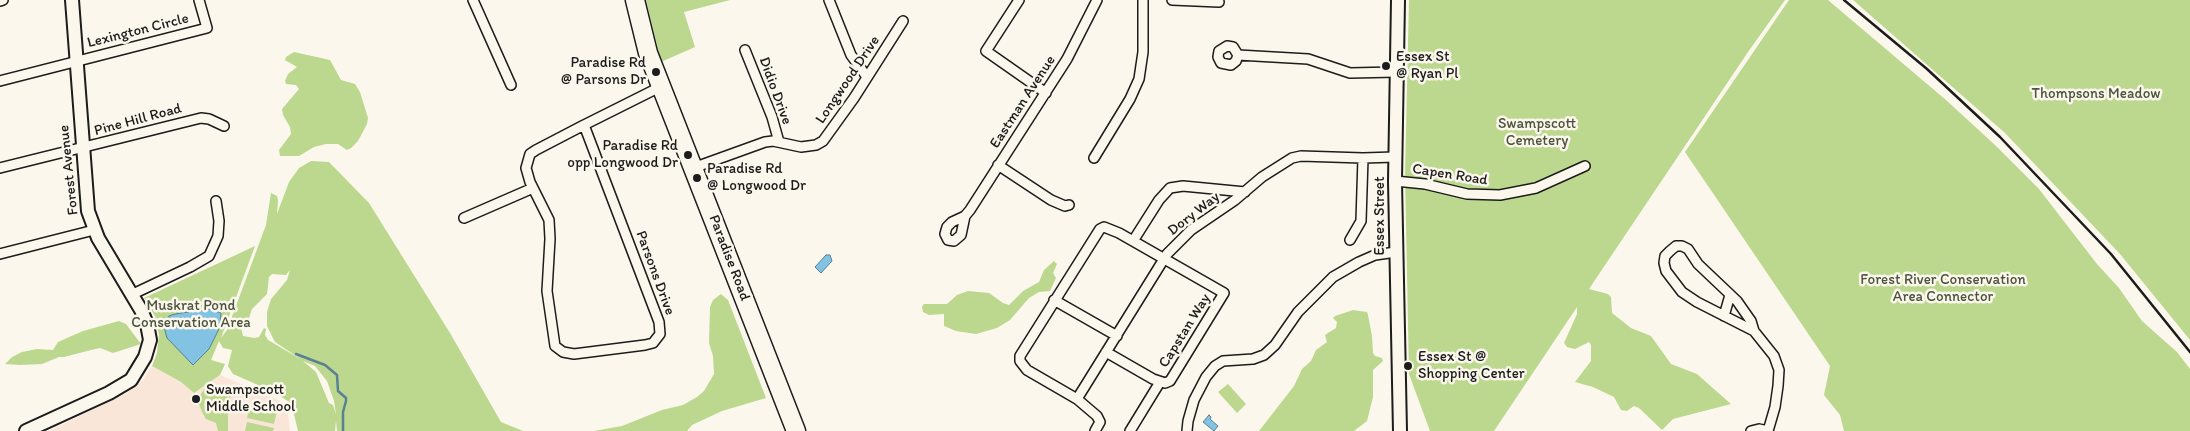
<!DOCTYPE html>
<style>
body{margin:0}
canvas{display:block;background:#fbf7ec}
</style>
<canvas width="2190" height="431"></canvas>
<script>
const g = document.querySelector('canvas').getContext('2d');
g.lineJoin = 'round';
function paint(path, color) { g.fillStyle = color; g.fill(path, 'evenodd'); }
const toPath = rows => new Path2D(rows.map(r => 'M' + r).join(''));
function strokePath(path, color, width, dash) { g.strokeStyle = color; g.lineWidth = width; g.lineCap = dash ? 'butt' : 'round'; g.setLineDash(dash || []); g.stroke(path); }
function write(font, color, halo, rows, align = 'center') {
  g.font = font + ' Itim,sans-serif'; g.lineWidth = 5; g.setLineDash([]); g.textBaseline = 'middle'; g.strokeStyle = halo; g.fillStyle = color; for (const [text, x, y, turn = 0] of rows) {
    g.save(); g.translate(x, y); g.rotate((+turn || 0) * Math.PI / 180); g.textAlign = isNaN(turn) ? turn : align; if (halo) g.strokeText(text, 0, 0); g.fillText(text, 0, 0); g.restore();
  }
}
const built = toPath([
 [152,366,181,382,194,393,220,375,287,404,290,431,49,431,127,393,142,381]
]);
const green = toPath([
 [646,0,730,0,684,12,695,47,661,62],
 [1409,0,1785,0,1748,52,1589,289,1608,294,1611,297,1612,313,1631,328,1651,336,1671,364,1697,374,1731,404,1673,419,1662,430,1639,408,1634,406,1627,411,1621,410,1614,397,1593,387,1575,382,1591,361,1591,345,1589,342,1575,349,1567,347,1564,343,1577,314,1577,307,1494,431,1430,431,1409,374,1405,174],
 [1789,0,1828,0,1946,100,1995,145,2039,189,2097,264,2119,288,2142,321,2177,352,2190,369,2190,431,1844,431,1840,415,1824,395,1830,366,1685,152],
 [1853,0,2190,0,2190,340,2120,254,2005,133],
 [294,52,330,60,341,80,355,84,360,92,368,118,367,124,358,141,351,148,347,150,338,144,326,144,314,147,299,156,280,156,279,150,291,134,290,127,283,115,282,109,299,89,296,85,286,84,285,81,288,74,297,67,285,60,286,57],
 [311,161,329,162,369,203,450,333,501,422,523,431,337,431,336,421,335,431,298,431,293,410,289,402,274,392,233,374,228,366,232,350,223,348,219,341,211,360,225,364,220,375,194,393,181,382,152,366,157,353,159,335,155,316,144,298,255,246,221,338,227,330,266,225,271,193,277,196,278,200,277,214,289,182,299,168],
 [290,270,287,280,271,299,267,312,267,326,275,342,302,360,268,340,265,335,266,329,264,328,259,337,254,338,243,336,241,328,248,321,252,309,267,294,269,277,272,274,286,275],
 [303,361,315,366,327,381,334,401,336,414,333,405,329,403,316,372],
 [1054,261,1057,264,1053,273,1056,278,1050,291,1039,292,1029,298,1010,320,997,328,976,334,956,331,944,326,944,314,929,315,923,312,922,307,924,304,947,304,957,295,968,291,989,293,1003,303,1009,305,1023,291,1039,282,1044,270],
 [721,294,728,300,766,398,722,411,692,425,687,431,594,431,622,426,662,410,683,405,697,397,704,391,714,374,713,356,709,343,710,307,713,300],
 [1353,310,1367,312,1368,315,1372,336,1373,353,1375,356,1382,358,1383,361,1373,370,1373,397,1367,421,1354,431,1259,431,1294,386,1302,369,1311,361,1316,350,1327,342,1325,335,1336,328,1337,322,1333,318,1335,316],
 [119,321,126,324,141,344,113,353,100,348,91,350,64,357,59,357,42,364,20,365,5,364,12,357,22,352,37,349,53,350,58,342,83,331],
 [1228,384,1246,404,1237,413,1218,392],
 [206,387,218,395,231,396,228,406,228,431,218,431,216,423,206,419,202,412,199,404,200,395],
 [250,405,277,411,274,424,247,418],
 [247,422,274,428,273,431,245,431]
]);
const water = toPath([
 [826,255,830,255,832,261,821,273,815,267,826,255],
 [210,309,221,313,220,327,209,349,193,365,167,338,163,323,169,316,175,314,210,309],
 [1209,415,1211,417,1210,419,1218,426,1214,431,1203,422,1209,415]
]);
const stream = toPath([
 [296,354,325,365,337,375,338,391,346,398,346,401,343,412,343,431]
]);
const street = toPath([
 [473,0,511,85],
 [829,0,851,55,867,77],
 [1019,0,986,51,1046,93],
 [1172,0,1219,2],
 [0,1,3,0],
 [745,50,772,117,779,142],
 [1238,55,1236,61,1231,65,1221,63,1218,57,1219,51,1227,46,1233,47,1238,55,1308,59,1350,73,1396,72],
 [0,81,207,28,199,0],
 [584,125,536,150,530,154,526,168,530,182,549,220,550,239,547,291,555,346,563,352,574,354,645,345,653,343,660,334,659,322,584,125,662,86],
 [1094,158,1130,99,1139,79,1143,52,1143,0],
 [998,165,1051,200,1065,206,1069,205],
 [0,168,201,118,209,119,224,126],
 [693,168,765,142,773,141,801,147,816,145,823,141,854,98,903,21],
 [1395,181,1425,184,1467,194,1500,195,1536,188,1585,166],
 [965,216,961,235,954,241,948,240,945,234,947,227,952,222,965,216,970,210,1067,59,1097,0],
 [464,218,533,188],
 [1350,240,1361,221,1363,158],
 [1133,241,1159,200,1170,188,1183,186,1245,192],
 [0,254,94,230],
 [133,294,190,267,209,256,218,236,219,221,216,201],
 [1054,300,1117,336],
 [1724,316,1730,295],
 [1754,331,1751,321,1737,301,1698,264,1688,249,1682,246,1676,246,1670,251,1665,256,1664,263,1666,271,1682,292,1697,302,1754,331,1774,356,1779,370,1778,386,1775,407,1768,431],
 [1077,399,1167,254,1191,230,1235,200,1262,177,1292,158,1301,156,1363,158,1395,157],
 [1095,431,1100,422,1097,416,1077,399,1027,370,1020,361,1020,356,1100,229,1104,227,1119,233,1224,293,1170,381,1165,383,1153,379,1106,352],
 [1130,431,1160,382],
 [1187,431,1188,421,1194,400,1206,377,1215,366,1223,361,1253,359,1264,355,1275,345,1298,312,1333,277,1359,262,1375,255,1396,252],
 [1751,431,1759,429,1768,431]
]);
const secondary = toPath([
 [1398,0,1395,181,1400,431],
 [26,431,109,393,131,380,145,357,150,340,147,324,141,310,98,238,88,211,72,0]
]);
const highway = toPath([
 [635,0,648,53,796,431]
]);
const rail = toPath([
 [1844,0,1927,69,2000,137,2111,254,2190,352]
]);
const markers = [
 [1386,66,5,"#1c1c1c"],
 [656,72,5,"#1c1c1c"],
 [688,155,5,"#1c1c1c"],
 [697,178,5,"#1c1c1c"],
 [1408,366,5,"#1c1c1c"],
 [196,399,5,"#1c1c1c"]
];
const streetNames = [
 ["Lexington Circle",138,31,-14],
 ["Longwood Drive",848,80,-56],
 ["Didio Drive",775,91,70],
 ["Eastman Avenue",1023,102,-57],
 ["Pine Hill Road",138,120,-15],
 ["Forest Avenue",69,170,-96],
 ["Capen Road",1450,175,9],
 ["Dory Way",1194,214,-38],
 ["Essex Street",1380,216,-90],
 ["Paradise Road",729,258,69],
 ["Parsons Drive",655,273,70],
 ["Capstan Way",1185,331,-58]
];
const poiNames = [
 ["Essex St",1396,57],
 ["@ Ryan Pl",1396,74],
 ["Paradise Rd",646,63,"right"],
 ["@ Parsons Dr",646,80,"right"],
 ["Paradise Rd",678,146,"right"],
 ["opp Longwood Dr",678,163,"right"],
 ["Paradise Rd",707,169],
 ["@ Longwood Dr",707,186],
 ["Essex St @",1418,357],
 ["Shopping Center",1418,374],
 ["Swampscott",206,390],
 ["Middle School",206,407]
];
const parkNames = [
 ["Thompsons Meadow",2096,94],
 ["Swampscott",1537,124],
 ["Cemetery",1537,141],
 ["Forest River Conservation",1943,280],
 ["Area Connector",1943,297],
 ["Muskrat Pond",191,306],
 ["Conservation Area",191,323]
];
paint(built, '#fae6d8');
paint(green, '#bcd88f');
paint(water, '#82c2e3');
strokePath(water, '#598093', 1);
strokePath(stream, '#598093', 2.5);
strokePath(street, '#1c1c1c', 12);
strokePath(secondary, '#1c1c1c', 16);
strokePath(highway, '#1c1c1c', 21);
strokePath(street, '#fbf7ec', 9);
strokePath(secondary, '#fbf7ec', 12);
strokePath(highway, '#fbf7ec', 18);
strokePath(rail, '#1c1c1c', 2.5);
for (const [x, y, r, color] of markers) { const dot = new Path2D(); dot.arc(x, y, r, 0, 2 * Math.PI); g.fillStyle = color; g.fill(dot); strokePath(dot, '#fbf7ec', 2); }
write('15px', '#1c1c1c', '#fbf7ec', streetNames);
write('15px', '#1c1c1c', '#fbf7ec', poiNames, 'left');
write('15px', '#4c543e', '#fbf7ec', parkNames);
</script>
